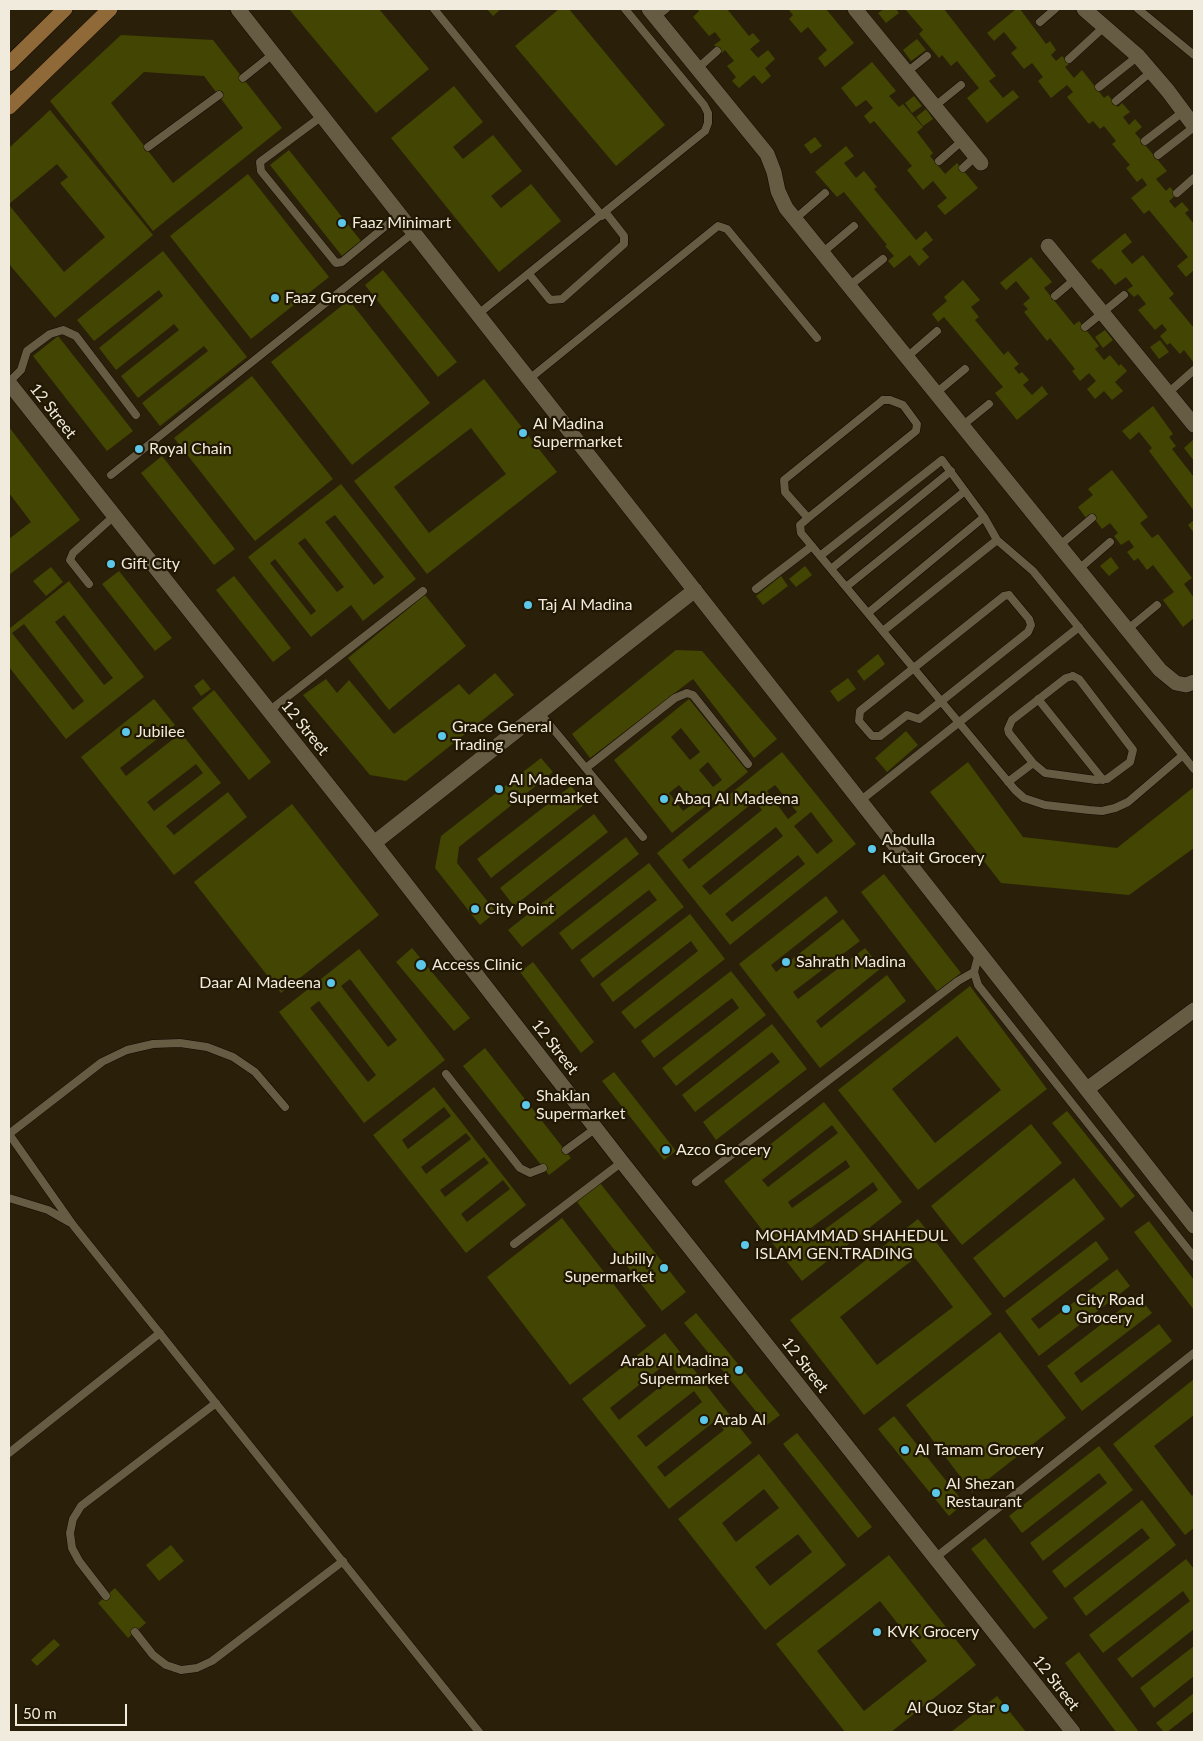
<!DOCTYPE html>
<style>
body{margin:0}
#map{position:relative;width:1203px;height:1741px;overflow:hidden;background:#2a200a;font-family:Lato,sans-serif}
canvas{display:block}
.frame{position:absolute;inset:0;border:10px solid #f1ebdd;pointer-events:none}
.scale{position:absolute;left:15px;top:1704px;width:112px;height:22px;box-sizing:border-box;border:2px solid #f1ebdd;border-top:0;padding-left:6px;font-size:15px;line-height:18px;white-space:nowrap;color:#f1ebdd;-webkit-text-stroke:4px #211702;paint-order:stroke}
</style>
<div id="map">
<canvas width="1203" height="1741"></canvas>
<div class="frame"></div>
<div class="scale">50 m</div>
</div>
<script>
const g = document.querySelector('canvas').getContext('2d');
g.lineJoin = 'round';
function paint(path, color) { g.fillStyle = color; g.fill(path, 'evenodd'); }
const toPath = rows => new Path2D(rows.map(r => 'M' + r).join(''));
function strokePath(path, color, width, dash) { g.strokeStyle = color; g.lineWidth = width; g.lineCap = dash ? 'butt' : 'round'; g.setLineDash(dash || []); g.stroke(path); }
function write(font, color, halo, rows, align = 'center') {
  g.font = font + ' Lato,sans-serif'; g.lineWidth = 4.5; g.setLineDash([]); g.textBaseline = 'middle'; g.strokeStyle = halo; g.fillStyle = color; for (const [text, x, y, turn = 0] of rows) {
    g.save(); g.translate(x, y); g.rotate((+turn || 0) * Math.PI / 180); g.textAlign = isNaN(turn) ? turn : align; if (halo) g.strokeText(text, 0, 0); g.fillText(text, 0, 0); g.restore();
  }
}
const building = toPath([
 [289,9,379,9,429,69,376,113],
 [487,9,501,9,493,16],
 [559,9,569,9,665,125,616,166,515,46],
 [697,9,727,9,749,36,753,33,760,41,750,49,758,58,768,50,775,59,765,68,771,76,762,84,754,75,739,88,732,81,736,77,727,66,734,61,725,50,722,53,714,45,721,40,715,32,709,36,693,17,699,11],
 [788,9,826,9,854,43,825,67,818,58,827,50,808,27,801,33,789,19,793,15],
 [884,9,896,9,899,13,886,23,878,13],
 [905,9,944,9,996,76,989,81,1003,98,1013,90,1019,97,987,123,967,98,979,88,957,61,951,66,942,55,939,58,919,34,923,30],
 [1016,9,1020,9,1046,44,1050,41,1056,50,1051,55,1056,61,1062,56,1069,64,1065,67,1074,78,1082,70,1104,98,1108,95,1118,107,1122,103,1130,112,1123,117,1129,125,1135,119,1142,127,1135,133,1167,171,1156,179,1166,191,1170,187,1176,195,1169,201,1175,208,1182,202,1189,210,1185,213,1194,224,1194,270,1186,277,1177,266,1188,257,1149,210,1144,214,1131,198,1147,185,1142,178,1137,182,1126,168,1130,165,1112,144,1116,141,1104,126,1100,129,1093,121,1089,124,1067,97,1073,92,1067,85,1051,98,1038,81,1043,77,1032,63,1024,69,1011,53,1017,48,1004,32,994,41,987,33],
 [121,35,213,40,282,128,153,231,50,101],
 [144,72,204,76,243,128,173,183,111,103],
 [917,39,926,50,911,61,903,50],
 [872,62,896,91,889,96,899,107,903,104,923,127,917,132,933,153,930,156,945,174,957,163,978,188,945,215,937,206,947,198,933,181,923,190,907,170,912,166,874,121,870,124,864,116,873,108,866,100,856,107,841,88],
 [454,86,483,122,453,147,463,159,493,135,522,171,491,196,501,208,531,184,561,221,499,272,391,138],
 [914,96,922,106,912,113,905,103],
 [926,109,933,119,923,126,916,117],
 [50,110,153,235,55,318,9,264,9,205,64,272,105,237,60,183,68,177,57,164,9,204,9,148],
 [815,137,822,146,811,154,804,145],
 [846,146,854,156,844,163,856,178,864,171,877,187,874,189,916,240,926,231,933,240,922,249,929,257,919,266,910,255,894,268,888,261,894,256,885,246,887,245,844,192,837,197,815,172],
 [289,150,361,241,342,256,270,165],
 [248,174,329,277,251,339,170,236],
 [1125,233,1132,242,1121,251,1132,264,1143,255,1174,294,1169,298,1194,328,1194,363,1184,350,1180,354,1170,343,1167,345,1160,336,1167,330,1162,324,1155,330,1138,310,1146,304,1138,294,1134,297,1127,290,1133,286,1126,277,1115,285,1101,268,1099,270,1091,261],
 [163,251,247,357,160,426,142,403,208,351,204,346,138,398,121,376,179,330,174,324,116,370,99,348,163,296,159,290,94,341,77,320],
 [1031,257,1052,282,1044,288,1074,325,1079,321,1099,346,1095,349,1104,360,1110,355,1119,366,1121,364,1127,371,1115,382,1123,391,1112,400,1104,391,1095,399,1087,389,1096,381,1089,373,1080,381,1072,371,1075,369,1050,338,1047,341,1024,312,1028,309,1023,304,1030,298,1016,281,1006,290,1000,283],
 [383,270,457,362,438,377,365,285],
 [963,280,980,300,971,307,979,317,975,320,1004,355,1008,351,1019,364,1014,368,1019,374,1022,372,1029,380,1023,385,1032,395,1042,386,1048,394,1017,420,995,393,1003,387,944,317,938,322,932,314,947,301,944,297],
 [349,300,430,403,352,465,271,362],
 [1105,330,1113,340,1103,348,1095,337],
 [58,336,133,431,107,451,33,356],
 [1160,340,1169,352,1159,359,1150,347],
 [252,376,333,479,255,541,174,438],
 [484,379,557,472,427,574,354,481],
 [471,428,506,474,429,533,394,487],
 [1153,406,1173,434,1169,437,1176,446,1172,449,1194,477,1194,511,1149,451,1152,448,1139,432,1130,440,1122,431],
 [9,427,80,520,9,575,9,539,31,522,9,493],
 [1194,439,1194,461,1184,448],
 [162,456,235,549,214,565,141,473],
 [1112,470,1148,517,1140,523,1152,538,1158,534,1192,578,1184,584,1194,598,1194,618,1183,627,1163,600,1174,592,1153,565,1147,570,1138,558,1134,561,1127,552,1134,547,1129,540,1121,545,1114,536,1118,533,1110,523,1102,529,1091,514,1086,518,1078,507,1093,495,1088,489],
 [341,484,416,579,363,621,351,605,311,637,248,557],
 [335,515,384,577,374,585,325,522],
 [305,538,344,587,337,592,298,543],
 [275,559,316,611,311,615,270,563],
 [1194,520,1194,533,1188,525],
 [1111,557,1119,568,1109,576,1100,566],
 [805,566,812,575,796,587,789,579],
 [51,567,63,582,46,596,33,581],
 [119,571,172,638,155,651,102,584],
 [234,576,291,648,273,662,216,590],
 [781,576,788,586,763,605,756,596],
 [69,581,144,677,66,739,9,667,9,629],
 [64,615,113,678,104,685,55,622],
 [24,624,84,701,73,710,12,633],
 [425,595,466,646,389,710,348,658],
 [676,650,702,651,777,739,754,758,693,679,590,758,572,734],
 [878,654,885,664,864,681,857,671],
 [495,673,514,695,406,781,370,775,303,695,326,679,337,693,349,680,394,734,459,684,469,695],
 [848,678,856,689,838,702,830,691],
 [203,679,211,689,201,696,194,686],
 [214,690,271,762,249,780,192,708],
 [154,699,175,725,120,768,126,776,181,733,221,783,166,826,174,835,228,792,247,817,174,875,81,757],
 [196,764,203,773,154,811,147,802],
 [689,699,748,772,672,833,614,760],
 [681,728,700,752,690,760,671,737],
 [708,762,722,780,713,787,699,770],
 [679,785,694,803,683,811,669,793],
 [906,731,918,745,887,772,875,758],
 [782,752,856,844,730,945,657,853],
 [775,785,797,812,788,819,767,791],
 [755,801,762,810,689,869,682,860],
 [811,812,833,841,817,854,794,826],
 [776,827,783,836,710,895,702,886],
 [798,855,805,864,732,922,725,914],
 [541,758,553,772,459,847,457,863,496,912,480,925,435,868,441,836],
 [968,762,1023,837,1117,848,1194,787,1194,848,1129,895,1001,883,930,792],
 [571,786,585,804,491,878,477,859],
 [292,804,379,915,281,993,194,882],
 [594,814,608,832,514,906,500,888],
 [626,837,639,854,522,947,508,930],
 [649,863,684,907,593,978,580,960,657,900,649,890,572,950,559,933],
 [884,874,961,973,937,991,861,892],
 [826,896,838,912,771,965,776,972,843,919,860,941,793,992,798,999,865,948,881,968,816,1021,821,1028,887,975,906,1001,820,1068,739,964],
 [690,914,725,959,635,1029,621,1012,698,951,691,941,613,1002,600,984],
 [412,948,470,1018,454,1031,396,962],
 [359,949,445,1060,364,1123,279,1012],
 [350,979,397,1040,388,1047,341,986],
 [319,1001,376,1075,368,1082,310,1008],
 [533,962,594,1042,581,1053,520,972],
 [731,971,766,1015,676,1086,662,1068,739,1008,732,998,654,1058,641,1041],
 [970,986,1047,1089,918,1190,838,1090],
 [957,1036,1001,1090,935,1143,892,1089],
 [772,1024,807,1069,716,1140,703,1122,780,1062,772,1052,695,1112,682,1095],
 [485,1048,571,1158,549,1175,463,1066],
 [614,1072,676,1151,664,1160,602,1081],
 [434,1087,526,1205,466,1253,373,1135],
 [444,1107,451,1116,408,1149,402,1140],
 [466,1133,471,1139,426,1174,421,1167],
 [484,1157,489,1163,445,1197,440,1190],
 [503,1180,510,1189,467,1222,461,1214],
 [824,1102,902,1202,802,1281,724,1181],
 [832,1125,838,1133,768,1187,762,1180],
 [846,1160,850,1167,792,1208,788,1202],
 [873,1182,878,1190,809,1241,804,1233],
 [1067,1111,1135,1196,1121,1208,1052,1123],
 [1031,1124,1062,1163,962,1245,931,1206],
 [1074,1178,1105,1219,1004,1298,973,1258],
 [600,1183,686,1292,662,1311,577,1202],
 [562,1218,646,1326,570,1385,487,1277],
 [918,1219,992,1314,864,1415,790,1320],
 [915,1258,953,1307,877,1365,840,1317],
 [1149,1221,1194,1280,1194,1310,1134,1232],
 [1096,1241,1109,1259,1031,1319,1039,1329,1117,1269,1130,1286,1039,1356,1005,1311],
 [1138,1296,1152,1313,1074,1373,1081,1383,1159,1324,1172,1341,1082,1411,1047,1366],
 [696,1313,780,1415,767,1425,684,1323],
 [1000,1332,1066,1418,972,1492,906,1405],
 [665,1333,752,1443,669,1509,582,1399],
 [668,1362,677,1373,619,1420,610,1408],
 [694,1391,702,1402,646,1447,637,1436],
 [716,1420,724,1430,665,1477,657,1467],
 [1194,1379,1194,1415,1154,1446,1192,1496,1194,1494,1194,1528,1185,1535,1113,1444],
 [894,1416,964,1503,949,1516,878,1429],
 [797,1433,872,1527,858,1538,783,1444],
 [1099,1446,1133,1490,1043,1561,1030,1543,1107,1483,1099,1473,1022,1533,1009,1516],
 [759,1454,846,1565,765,1630,678,1519],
 [764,1489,779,1508,736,1542,722,1523],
 [798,1534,812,1552,770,1586,755,1567],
 [1142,1500,1176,1545,1086,1616,1073,1598,1150,1538,1142,1528,1065,1588,1052,1571],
 [985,1538,1048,1618,1034,1629,971,1549],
 [171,1545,184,1561,159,1581,146,1565],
 [889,1555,976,1665,891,1732,845,1732,776,1644],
 [880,1601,927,1661,864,1711,817,1651],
 [1186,1559,1194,1569,1194,1629,1132,1678,1117,1659,1190,1601,1183,1591,1103,1653,1089,1635],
 [115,1588,146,1623,128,1638,98,1603],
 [54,1639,60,1645,37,1666,31,1660],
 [1194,1646,1194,1676,1154,1708,1140,1688],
 [1079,1652,1139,1732,1116,1732,1065,1663],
 [1194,1693,1194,1711,1167,1732,1164,1732,1156,1723],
 [997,1696,1026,1732,951,1732]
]);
const lane = toPath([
 [434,9,602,216],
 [1138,9,1194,55],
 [656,17,666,9],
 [1040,22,1055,9],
 [1069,59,1105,26],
 [698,68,717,51],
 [907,72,927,56],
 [243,78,273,54],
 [1099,87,1138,56],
 [1116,101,1152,71],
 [935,106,961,85],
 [322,116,260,162,261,171,336,263,342,262,399,215],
 [1145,141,1184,111],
 [148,147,219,95],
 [1158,155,1194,127],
 [939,161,963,140],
 [963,168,976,156],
 [1177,193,1194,178],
 [795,219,825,193],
 [822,253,854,226],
 [529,274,550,300,562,299,624,244,624,236,606,213],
 [849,286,883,259],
 [1055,296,1075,279],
 [477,315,705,131,708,123,708,113,704,105,625,9],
 [1085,327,1124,295],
 [907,357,937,331],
 [528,380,718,226,727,229,817,338],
 [9,382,21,370,27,351,50,334,63,330,76,336,136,415],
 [936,393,965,369],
 [1168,393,1194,370],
 [883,400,890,400,903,405,917,424,916,431,808,518,785,492,784,480,883,400],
 [963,425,989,404],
 [111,475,413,233],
 [808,518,800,525,801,533,1015,790,1024,798,1045,805,1089,810,1102,811,1115,808,1128,802,1183,755],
 [1060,545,1092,518],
 [820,556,942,460,984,517,997,540,1033,571,1194,769],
 [831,569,951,471],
 [1079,569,1110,542],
 [89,584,70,560,73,553,114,516],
 [846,587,965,491],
 [756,589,812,546],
 [1009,595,1029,619,1031,625,1028,632,919,719,907,715,880,736,872,736,859,721,860,711,1004,596,1009,595],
 [868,613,984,517],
 [1128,629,1157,605],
 [883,631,997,540],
 [1073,676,1079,679,1133,750,1130,762,1107,779,1096,780,1045,773,1033,763,1009,733,1008,729,1012,720,1066,678,1073,676],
 [1038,699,1103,780],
 [269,711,423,591],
 [539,712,643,837],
 [586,768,675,698,687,693,693,695,748,764],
 [1008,782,1033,763],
 [860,801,1079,627],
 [979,953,974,972,978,985,1194,1257],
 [446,1074,520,1168,530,1173,543,1168],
 [9,1134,73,1225,479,1732],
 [9,1134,102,1062,127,1050,153,1044,180,1043,207,1047,233,1057,255,1072,285,1107],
 [566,1150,596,1128],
 [696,1182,958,981,974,972],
 [9,1198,48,1210,69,1222],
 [514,1244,622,1162],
 [9,1453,160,1333],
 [935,1558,1194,1353],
 [106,1596,79,1561,72,1548,70,1533,73,1519,81,1506,216,1403],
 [135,1632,153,1655,166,1665,181,1670,197,1668,212,1661,343,1561]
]);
const street = toPath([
 [238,9,1194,1226],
 [649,9,767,154,774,172,778,191,786,208,1160,670,1176,683,1186,685,1194,682],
 [855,9,981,163],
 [1084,9,1138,56,1168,91,1194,126],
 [1048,246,1194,425],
 [9,383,374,843,622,1162,1073,1732],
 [374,843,695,590],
 [1087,1089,1194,1010]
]);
const secondary = toPath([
 [9,64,65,9],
 [9,107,110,9]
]);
const markers = [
 [342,223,5,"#5cc7e8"],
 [275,298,5,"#5cc7e8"],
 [523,433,5,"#5cc7e8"],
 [139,449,5,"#5cc7e8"],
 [111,564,5,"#5cc7e8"],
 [528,605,5,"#5cc7e8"],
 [126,732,5,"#5cc7e8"],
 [442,736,5,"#5cc7e8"],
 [499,789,5,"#5cc7e8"],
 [664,799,5,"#5cc7e8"],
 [872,849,5,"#5cc7e8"],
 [475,909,5,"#5cc7e8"],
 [786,962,5,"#5cc7e8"],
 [421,965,6,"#5cc7e8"],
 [331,983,5,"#5cc7e8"],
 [526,1105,5,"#5cc7e8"],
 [666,1150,5,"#5cc7e8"],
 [745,1245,5,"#5cc7e8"],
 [664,1268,5,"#5cc7e8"],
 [1066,1309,5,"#5cc7e8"],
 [739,1370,5,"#5cc7e8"],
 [704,1420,5,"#5cc7e8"],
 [905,1450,5,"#5cc7e8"],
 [936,1493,5,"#5cc7e8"],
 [877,1632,5,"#5cc7e8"],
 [1005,1708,5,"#5cc7e8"]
];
const poiNames = [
 ["Faaz Minimart",352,223],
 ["Faaz Grocery",285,298],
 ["Al Madina",533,424],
 ["Supermarket",533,442],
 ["Royal Chain",149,449],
 ["Gift City",121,564],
 ["Taj Al Madina",538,605],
 ["Grace General",452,727],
 ["Trading",452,745],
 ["Jubilee",136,732],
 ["Al Madeena",509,780],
 ["Supermarket",509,798],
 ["Abaq Al Madeena",674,799],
 ["Abdulla",882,840],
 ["Kutait Grocery",882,858],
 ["City Point",485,909],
 ["Sahrath Madina",796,962],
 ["Access Clinic",432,965],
 ["Daar Al Madeena",321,983,"right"],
 ["Shaklan",536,1096],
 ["Supermarket",536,1114],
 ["Azco Grocery",676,1150],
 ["MOHAMMAD SHAHEDUL",755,1236],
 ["ISLAM GEN.TRADING",755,1254],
 ["Jubilly",654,1259,"right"],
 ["Supermarket",654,1277,"right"],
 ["City Road",1076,1300],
 ["Grocery",1076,1318],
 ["Arab Al Madina",729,1361,"right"],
 ["Supermarket",729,1379,"right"],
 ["Arab Al",714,1420],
 ["Al Tamam Grocery",915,1450],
 ["Al Shezan",946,1484],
 ["Restaurant",946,1502],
 ["KVK Grocery",887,1632],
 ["Al Quoz Star",995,1708,"right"]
];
const streetNames = [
 ["12 Street",53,411,52],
 ["12 Street",305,728,51],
 ["12 Street",555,1047,52],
 ["12 Street",805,1365,52],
 ["12 Street",1056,1683,52]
];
paint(building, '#434502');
strokePath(lane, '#130900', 9);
strokePath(street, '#130900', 16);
strokePath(secondary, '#130900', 16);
strokePath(lane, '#665b43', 8);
strokePath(street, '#665b43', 15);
strokePath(secondary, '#906938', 15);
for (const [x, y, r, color] of markers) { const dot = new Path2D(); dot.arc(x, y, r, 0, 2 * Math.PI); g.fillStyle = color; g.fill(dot); strokePath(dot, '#211702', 2); }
write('16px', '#f1ebdd', '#211702', poiNames, 'left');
write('16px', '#f1ebdd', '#211702', streetNames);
</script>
